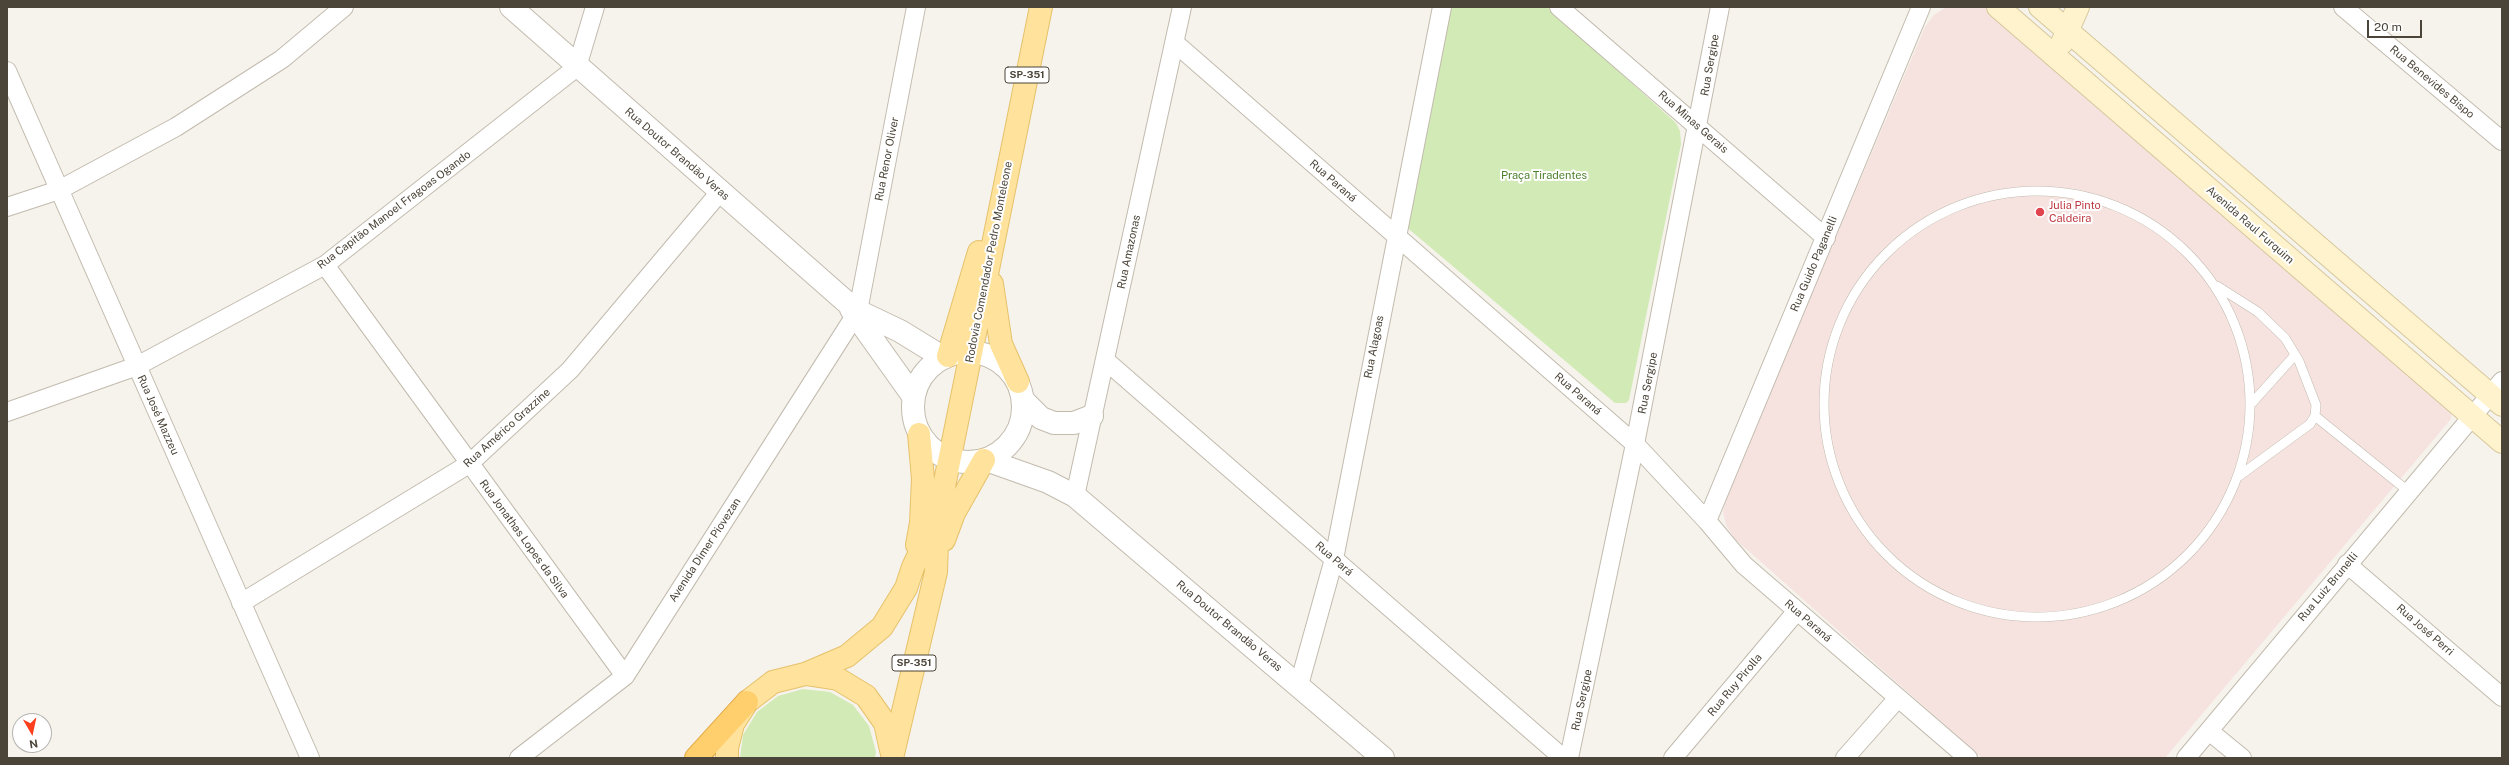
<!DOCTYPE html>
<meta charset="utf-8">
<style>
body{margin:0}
#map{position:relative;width:2509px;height:765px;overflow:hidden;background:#f6f3ec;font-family:"Public Sans",sans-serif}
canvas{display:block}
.frame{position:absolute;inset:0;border:8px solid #4b4439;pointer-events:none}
.north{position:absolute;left:12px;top:713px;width:40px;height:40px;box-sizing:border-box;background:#fff;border:1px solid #b7b4b0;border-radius:50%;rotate:171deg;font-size:11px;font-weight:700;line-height:16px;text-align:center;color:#4b4439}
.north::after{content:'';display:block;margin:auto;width:14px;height:18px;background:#fc3f1d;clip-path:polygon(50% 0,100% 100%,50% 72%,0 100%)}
.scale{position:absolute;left:2367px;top:20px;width:55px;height:18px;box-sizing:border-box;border:2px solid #4b4439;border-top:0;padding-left:5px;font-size:12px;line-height:14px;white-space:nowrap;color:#4b4439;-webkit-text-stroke:3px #fff;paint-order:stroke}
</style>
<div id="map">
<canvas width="2509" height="765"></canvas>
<div class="frame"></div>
<div class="north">N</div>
<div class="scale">20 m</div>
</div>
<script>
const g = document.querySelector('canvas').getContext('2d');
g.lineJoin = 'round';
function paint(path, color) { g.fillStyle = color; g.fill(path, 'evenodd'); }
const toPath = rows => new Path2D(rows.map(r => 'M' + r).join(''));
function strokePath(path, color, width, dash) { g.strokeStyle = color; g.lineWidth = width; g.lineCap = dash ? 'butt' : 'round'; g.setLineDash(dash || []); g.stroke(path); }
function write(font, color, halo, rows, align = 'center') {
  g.font = font + ' "Public Sans",sans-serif'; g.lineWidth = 4; g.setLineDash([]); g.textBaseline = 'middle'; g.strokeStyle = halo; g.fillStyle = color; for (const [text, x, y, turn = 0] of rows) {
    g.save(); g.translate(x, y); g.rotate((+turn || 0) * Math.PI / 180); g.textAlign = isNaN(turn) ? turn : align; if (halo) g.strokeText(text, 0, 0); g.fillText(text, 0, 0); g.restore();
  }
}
const medical = toPath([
 [1946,7,1997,7,2452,408,2451,419,2165,758,1982,758,1735,539,1726,525,1723,512,1727,494,1925,27,1934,15]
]);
const green = toPath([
 [1448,7,1547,7,1676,123,1680,131,1681,144,1629,400,1626,403,1615,403,1404,225],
 [803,689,830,692,853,705,869,726,876,752,875,758,740,758,743,735,757,712,778,696]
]);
const service = toPath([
 '1824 404a213 213 0 1 1 426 0a213 213 0 1 1-426 0Z',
 [2217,286,2258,312,2285,338,2299,361,2316,405,2315,416,2310,424,2239,476],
 [2252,403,2295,355],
 [2315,416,2408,491]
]);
const minor = toPath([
 [1559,7,1826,238],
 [2343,7,2502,141],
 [1175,43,1635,444,1707,521,1744,565,1968,758],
 [7,71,310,758],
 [7,207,59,190,176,127,282,59,344,7],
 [325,265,625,676],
 [1105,360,1563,758],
 [7,412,137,366,325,265,577,67,595,7],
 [1075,496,1182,7],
 [1707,521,1921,7],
 [2347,564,2502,697],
 [241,603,469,464,570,370,720,192],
 [1299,685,1334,559,1442,7],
 [2209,731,2242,758],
 [519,758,625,676,858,311,916,7],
 [1569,758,1635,444,1720,7],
 [1673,758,1796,612],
 [1845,758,1898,698],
 [2186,758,2502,381]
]);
const tertiary = toPath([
 [511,7,844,300,858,311,900,331,944,358],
 [851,309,913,396],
 '913 407a55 55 0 1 1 110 0a55 55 0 1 1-110 0Z',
 [1023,400,1041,418,1054,423,1074,423,1092,416],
 [986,460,1048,482,1075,496,1383,758]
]);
const secondary = toPath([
 [1998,7,2502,442],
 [2040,7,2502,405],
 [2062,43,2078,7]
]);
const primary = toPath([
 [992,284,1001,344,1018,382],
 [948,356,979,252],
 [944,540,954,513,984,460],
 [917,545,921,523,923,479,919,434],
 [806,674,838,679,866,696,885,723,891,750],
 [727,758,727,748,733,724,747,702,773,682,805,674,847,656,882,627,906,588,913,567,934,523],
 [892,758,936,572,938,516,1041,7]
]);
const motorway = toPath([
 [696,758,747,702]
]);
const markers = [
 [2040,212,5,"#e0444e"]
];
const shields = [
 [1027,75,44],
 [914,663,44]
];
const shieldNames = [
 ["SP-351",1027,75],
 ["SP-351",914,663]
];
const streetNames = [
 ["Rua Sergipe",1710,65,-80],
 ["Rua Benevides Bispo",2432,82,40],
 ["Rua Minas Gerais",1693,122,41],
 ["Rua Doutor Brandão Veras",677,154,41],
 ["Rua Renor Oliver",887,159,-79],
 ["Rua Paraná",1333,181,41],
 ["Rua Capitão Manoel Fragoas Ogando",394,210,-37],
 ["Avenida Raul Furquim",2250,225,41],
 ["Rua Amazonas",1129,252,-78],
 ["Rodovia Comendador Pedro Monteleone",989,262,-79],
 ["Rua Guido Paganelli",1814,264,-67],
 ["Rua Alagoas",1374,347,-79],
 ["Rua Sergipe",1648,383,-79],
 ["Rua Paraná",1578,394,41],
 ["Rua José Mazzeu",158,415,66],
 ["Rua Américo Grazzine",507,428,-42],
 ["Rua Jonathas Lopes da Silva",524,539,54],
 ["Avenida Dimer Piovezan",705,550,-57],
 ["Rua Pará",1334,559,41],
 ["Rua Luiz Brunelli",2328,587,-50],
 ["Rua Paraná",1808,621,41],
 ["Rua Doutor Brandão Veras",1229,626,40],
 ["Rua José Perri",2425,630,41],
 ["Rua Ruy Pirolla",1735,685,-50],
 ["Rua Sergipe",1582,700,-78]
];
const parkNames = [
 ["Praça Tiradentes",1544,176]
];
const healthNames = [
 ["Julia Pinto",2049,206],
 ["Caldeira",2049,219]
];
paint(medical, '#f6e3e0');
paint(green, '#d2eab5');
strokePath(service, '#c2bbae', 10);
strokePath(minor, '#c2bbae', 20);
strokePath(tertiary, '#c2bbae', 24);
strokePath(secondary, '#d6c79b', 24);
strokePath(primary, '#e6c16a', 24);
strokePath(motorway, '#e0a43c', 24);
strokePath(service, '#fff', 9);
strokePath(minor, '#fff', 18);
strokePath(tertiary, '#fff', 22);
strokePath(secondary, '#fff3cd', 22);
strokePath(primary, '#ffe39c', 22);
strokePath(motorway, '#ffcf6e', 22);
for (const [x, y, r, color] of markers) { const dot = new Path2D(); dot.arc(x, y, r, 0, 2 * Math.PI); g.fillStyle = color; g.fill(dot); strokePath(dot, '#fff', 1.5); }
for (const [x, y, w] of shields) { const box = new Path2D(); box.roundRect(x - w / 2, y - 8, w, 16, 3); g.fillStyle = '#fff'; g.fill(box); strokePath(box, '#4b4439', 1); }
write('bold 10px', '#4b4439', null, shieldNames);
write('11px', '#4b4439', '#fff', streetNames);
write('11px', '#4a7f2a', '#fff', parkNames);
write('11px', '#be3a42', '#fff', healthNames, 'left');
</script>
